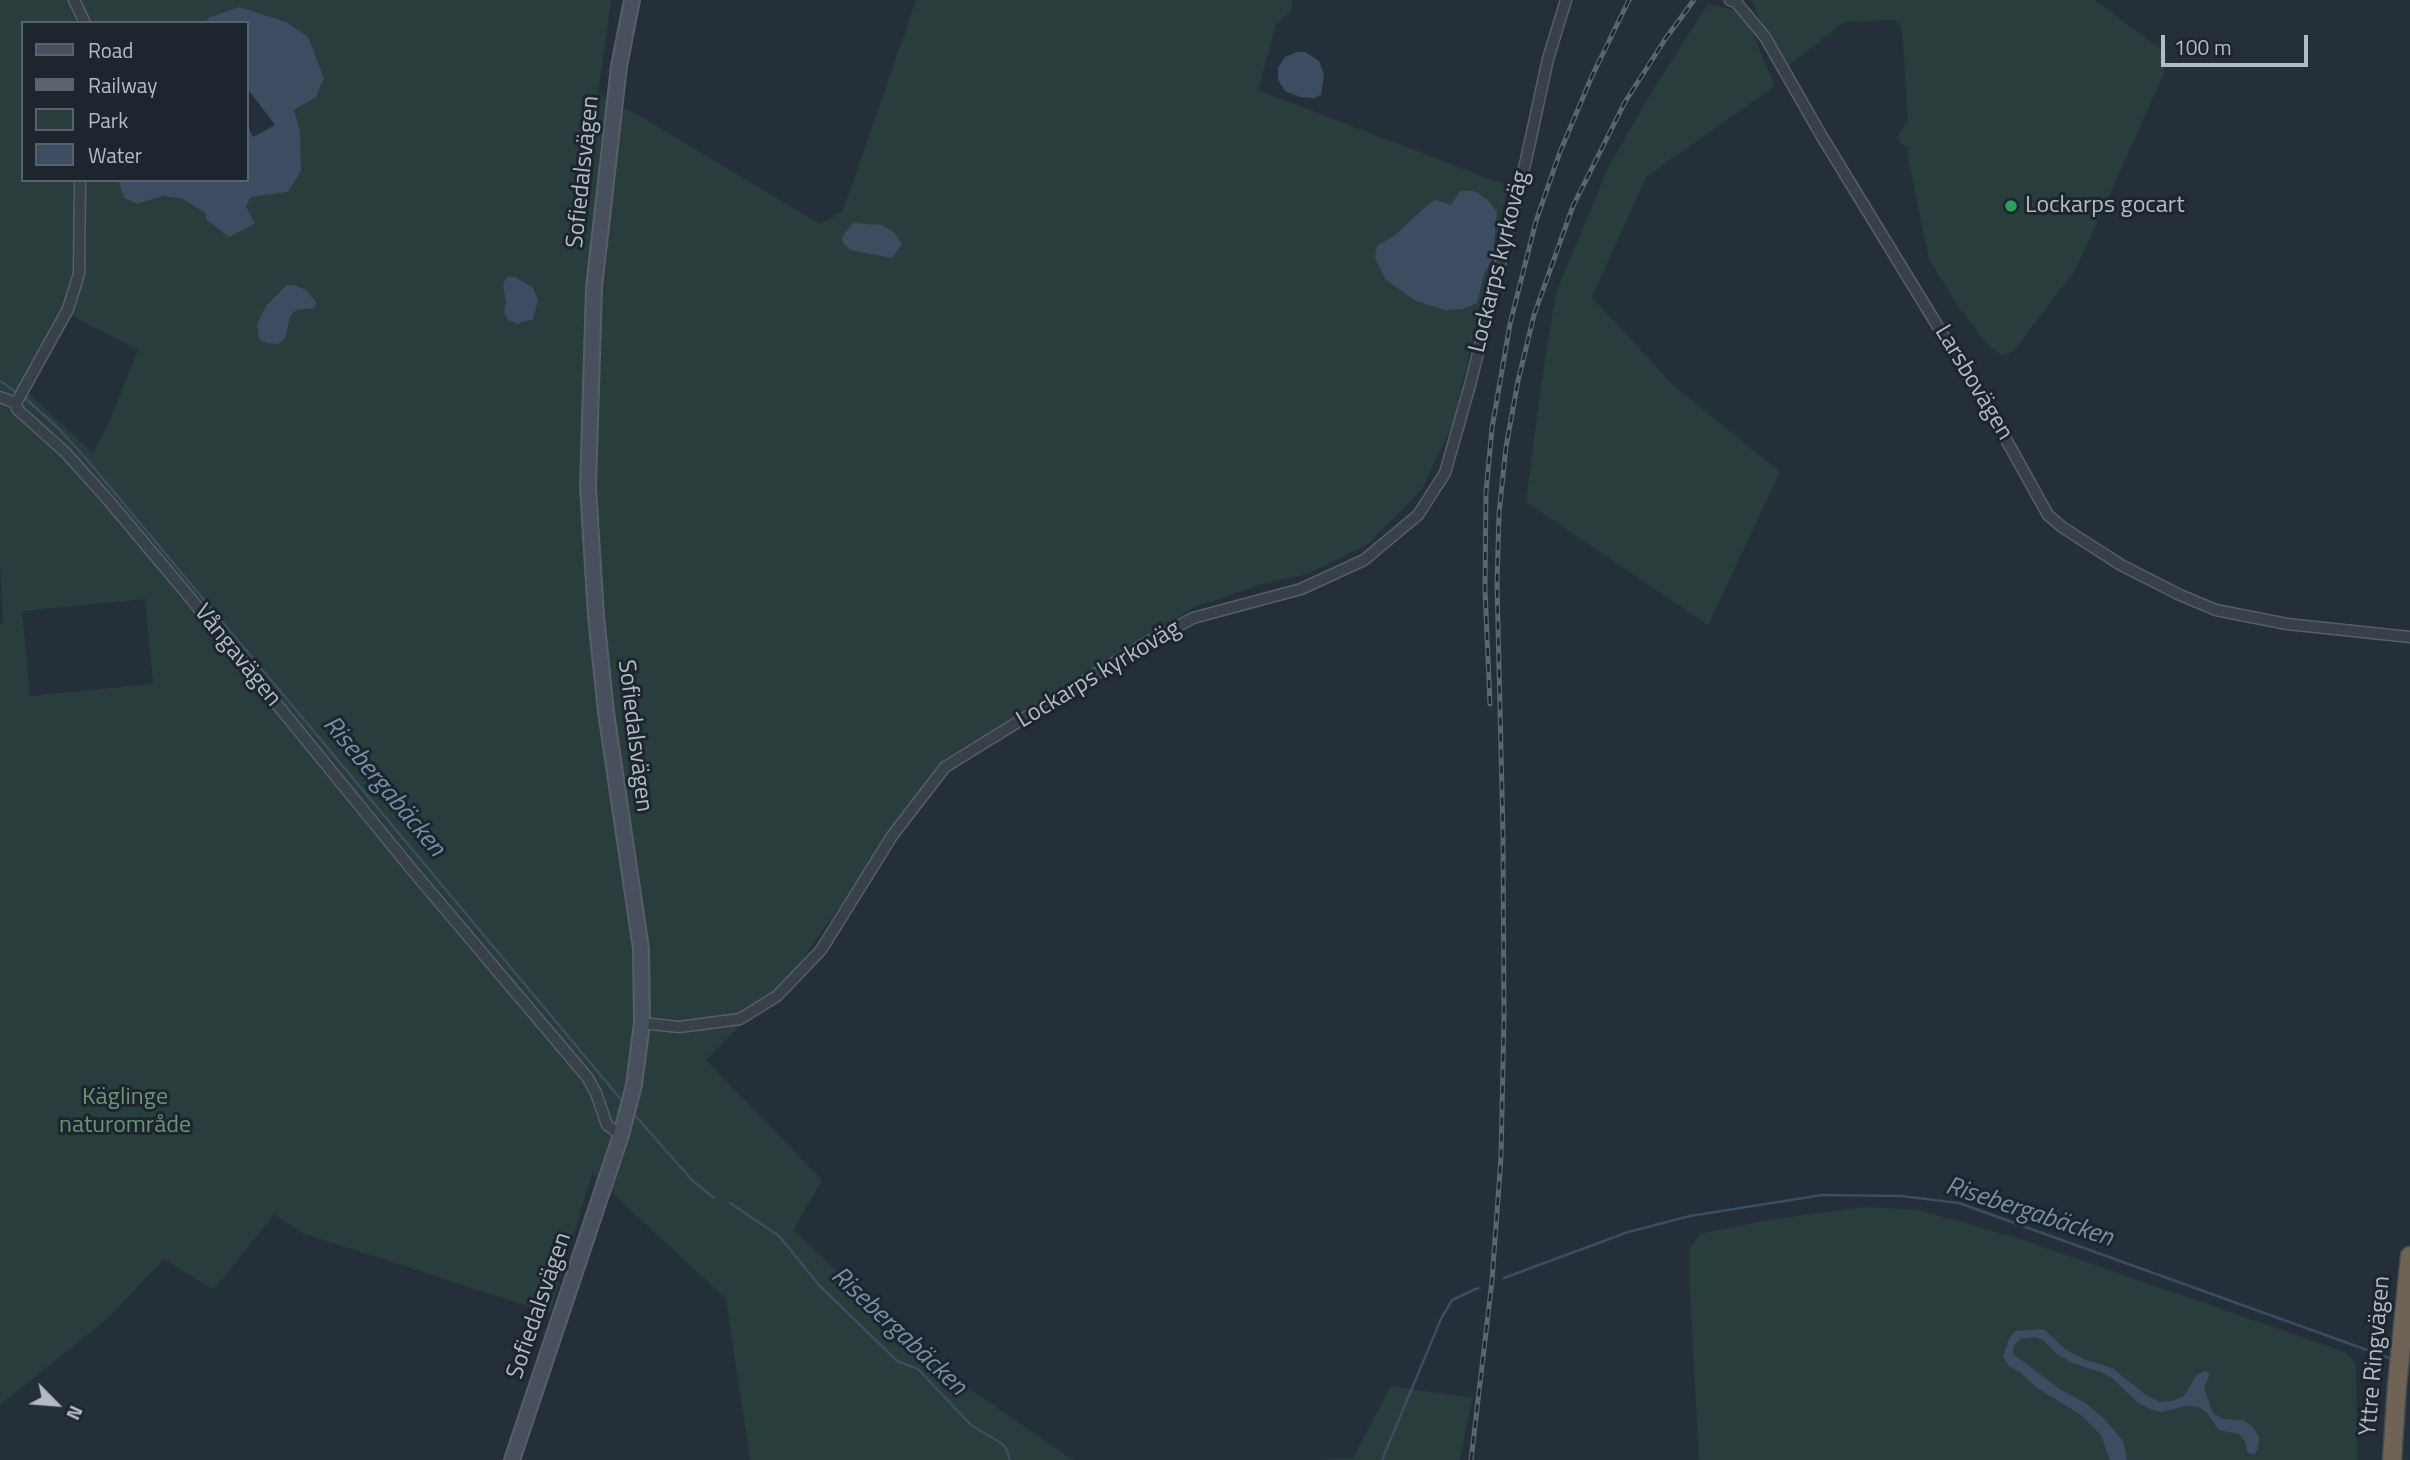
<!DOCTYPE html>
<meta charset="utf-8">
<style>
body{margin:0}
#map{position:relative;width:2410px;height:1460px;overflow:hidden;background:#252f39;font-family:"Titillium Web",sans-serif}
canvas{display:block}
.legend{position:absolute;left:21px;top:21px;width:228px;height:161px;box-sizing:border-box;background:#1d252e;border:2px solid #59616a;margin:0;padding:9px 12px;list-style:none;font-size:21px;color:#b3bbc5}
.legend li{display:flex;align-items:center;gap:14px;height:35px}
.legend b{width:35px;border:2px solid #59616a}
.north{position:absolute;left:21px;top:1369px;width:70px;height:70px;-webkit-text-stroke:5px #1d252e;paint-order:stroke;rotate:115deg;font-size:19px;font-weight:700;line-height:28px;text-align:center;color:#b3bbc5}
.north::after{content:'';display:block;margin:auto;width:24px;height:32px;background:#b3bbc5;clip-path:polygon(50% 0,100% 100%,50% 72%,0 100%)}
.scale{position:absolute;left:2161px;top:35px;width:147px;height:32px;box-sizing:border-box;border:4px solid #b3bbc5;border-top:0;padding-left:9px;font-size:21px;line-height:24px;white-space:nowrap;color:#b3bbc5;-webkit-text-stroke:5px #1d252e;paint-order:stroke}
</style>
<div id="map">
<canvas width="2410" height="1460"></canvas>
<ul class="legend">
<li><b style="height:9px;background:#47505c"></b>Road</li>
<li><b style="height:9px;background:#5a6570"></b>Railway</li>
<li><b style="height:19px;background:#293d3c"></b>Park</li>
<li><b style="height:19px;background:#3c4d61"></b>Water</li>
</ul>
<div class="north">N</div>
<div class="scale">100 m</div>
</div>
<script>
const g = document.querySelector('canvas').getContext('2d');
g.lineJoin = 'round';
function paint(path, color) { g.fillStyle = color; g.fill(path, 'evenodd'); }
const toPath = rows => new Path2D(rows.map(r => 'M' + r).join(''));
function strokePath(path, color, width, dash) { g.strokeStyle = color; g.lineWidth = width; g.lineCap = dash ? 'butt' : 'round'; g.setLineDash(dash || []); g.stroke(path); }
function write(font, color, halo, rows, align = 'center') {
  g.font = font + ' "Titillium Web",sans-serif'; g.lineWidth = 6; g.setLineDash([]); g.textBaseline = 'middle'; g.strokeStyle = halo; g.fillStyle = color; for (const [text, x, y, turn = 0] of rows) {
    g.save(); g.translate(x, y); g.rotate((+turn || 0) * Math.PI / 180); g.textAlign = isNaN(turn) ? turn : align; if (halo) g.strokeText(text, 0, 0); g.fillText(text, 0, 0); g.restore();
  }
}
const green = toPath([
 [0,0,611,0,598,94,650,122,820,224,843,211,916,0,1292,0,1292,11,1276,25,1258,90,1508,186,1453,424,1422,489,1368,544,1308,574,1265,583,1195,607,943,760,790,977,706,1060,822,1180,793,1230,948,1374,1073,1460,750,1460,726,1299,592,1174,550,1313,302,1233,274,1214,214,1290,164,1259,108,1318,0,1405,0,624,3,624,0,558],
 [209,18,286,22,316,97,294,109,300,131,288,192,251,197,246,206,255,225,239,230,205,213,183,199,164,196,137,204,124,198,118,180,23,180,23,23,203,23],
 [72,316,138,350,106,429,93,453,28,393],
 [145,599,153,684,30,696,22,611],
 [1752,0,2095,0,2166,53,2164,73,2076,269,2013,352,2002,356,1987,344,1959,308,1929,259,1907,153,1909,148,1900,143,1897,137,1908,120,1902,28,1895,20,1844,22,1788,66,1756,12],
 [1708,4,1743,12,1775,86,1646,177,1592,297,1673,385,1780,472,1708,625,1526,502,1541,385,1556,293,1608,168,1654,88],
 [1865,1207,1919,1210,2017,1238,2345,1352,2356,1364,2357,1460,1699,1460,1690,1290,1690,1248,1700,1234,1773,1219],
 [1391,1386,1472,1398,1460,1460,1317,1460,1353,1458]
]);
const water = toPath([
 [239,7,286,22,308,37,324,78,316,97,294,110,300,131,301,171,288,192,251,197,246,206,255,224,229,237,207,220,205,213,183,199,164,196,137,204,124,198,118,180,247,180,247,125,253,137,275,125,247,88,247,23,203,23,209,18],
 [1297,52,1305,52,1319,61,1324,74,1321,95,1314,98,1300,97,1285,91,1278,80,1278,68,1285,57],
 [1460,191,1474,191,1488,200,1497,212,1493,258,1484,274,1477,303,1462,309,1445,310,1416,301,1386,280,1375,258,1377,246,1394,236,1422,210,1435,200,1451,205],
 [853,223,882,225,894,232,902,244,892,258,851,250,843,243,842,237],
 [507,277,515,277,533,288,538,300,533,319,517,324,508,320,504,313,506,301,503,284],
 [287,285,294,285,306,290,316,302,315,308,296,310,290,316,286,337,278,344,267,343,259,339,257,324,266,306],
 [2044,1329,2065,1349,2084,1359,2112,1368,2146,1395,2160,1402,2173,1401,2184,1396,2196,1376,2204,1371,2210,1373,2204,1388,2213,1413,2222,1419,2242,1420,2252,1426,2259,1436,2258,1448,2254,1455,2247,1452,2246,1443,2239,1434,2219,1430,2207,1413,2198,1407,2187,1406,2161,1412,2150,1409,2138,1403,2112,1378,2100,1372,2072,1363,2056,1353,2043,1340,2035,1337,2020,1339,2014,1346,2013,1354,2061,1390,2087,1404,2105,1420,2123,1441,2127,1460,2110,1460,2101,1435,2081,1415,2036,1387,2021,1373,2009,1366,2003,1357,2009,1339,2015,1331]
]);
const stream = toPath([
 [0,381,16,392],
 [25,398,59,429,89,462,623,1102],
 [632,1112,692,1180,714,1198],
 [730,1203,779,1236,819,1285,897,1361,918,1369,971,1425,1001,1443,1006,1448,1010,1460],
 [1504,1278,1628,1232,1690,1216,1822,1195,1901,1196,1959,1203,2392,1359],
 [1382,1460,1441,1319,1452,1300,1478,1288]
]);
const minor = toPath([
 [74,0,85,23],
 [1730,0,1736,2,1765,37,1821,135,1998,425,2048,515,2062,527,2121,565,2180,595,2216,610,2287,624,2410,637],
 [80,180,79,274,68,309,16,403,17,409,65,452,109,501,187,594,413,871,587,1077,596,1093,607,1125,621,1135],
 [0,397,16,403],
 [642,1023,679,1027,740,1019,777,996,821,950,892,836,945,767,1146,643,1193,618,1301,589,1364,560,1418,515,1445,473,1470,385,1526,160,1548,59,1566,0]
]);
const secondary = toPath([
 [512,1460,621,1135,634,1085,642,1023,641,949,606,712,596,616,588,487,594,288,619,66,632,0]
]);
const motorway = toPath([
 [2392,1460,2397,1386,2410,1256]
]);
const rail = toPath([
 [1490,704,1485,590,1486,492,1492,428,1510,324,1536,221,1560,152,1592,76,1629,0],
 [1471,1460,1492,1281,1501,1157,1504,1018,1503,834,1497,583,1499,514,1506,447,1518,381,1534,315,1573,206,1625,102,1666,38,1694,0]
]);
const markers = [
 [2011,206,7,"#2e9e5b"]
];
const streetNames = [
 ["Sofiedalsvägen",584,172,-84],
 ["Lockarps kyrkoväg",1500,262,-76],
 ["Larsbovägen",1973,383,59],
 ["Vångavägen",237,656,51],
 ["Lockarps kyrkoväg",1099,675,-31],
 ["Sofiedalsvägen",634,736,83],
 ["Sofiedalsvägen",540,1306,-71],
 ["Yttre Ringvägen",2376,1356,-85]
];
const poiNames = [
 ["Lockarps gocart",2025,206]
];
const parkNames = [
 ["Käglinge",125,1098],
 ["naturområde",125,1126]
];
const waterNames = [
 ["Risebergabäcken",383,787,50],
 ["Risebergabäcken",2029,1213,18],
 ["Risebergabäcken",898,1332,43]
];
paint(green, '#293d3c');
paint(water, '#3c4d61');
strokePath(stream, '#3c4d61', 2.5);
strokePath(minor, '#565e67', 13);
strokePath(secondary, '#565e67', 18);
strokePath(motorway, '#434b54', 21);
strokePath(minor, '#384049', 10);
strokePath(secondary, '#47505c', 14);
strokePath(motorway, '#6f6356', 18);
strokePath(rail, '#5a6570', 5);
strokePath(rail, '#1d252e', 2.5, [8]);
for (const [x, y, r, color] of markers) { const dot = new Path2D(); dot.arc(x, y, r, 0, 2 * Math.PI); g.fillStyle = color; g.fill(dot); strokePath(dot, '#1d252e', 2.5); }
write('24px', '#b3bbc5', '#1d252e', streetNames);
write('24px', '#b3bbc5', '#1d252e', poiNames, 'left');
write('24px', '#6d9473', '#1d252e', parkNames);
write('italic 26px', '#778ea6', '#1d252e', waterNames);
</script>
